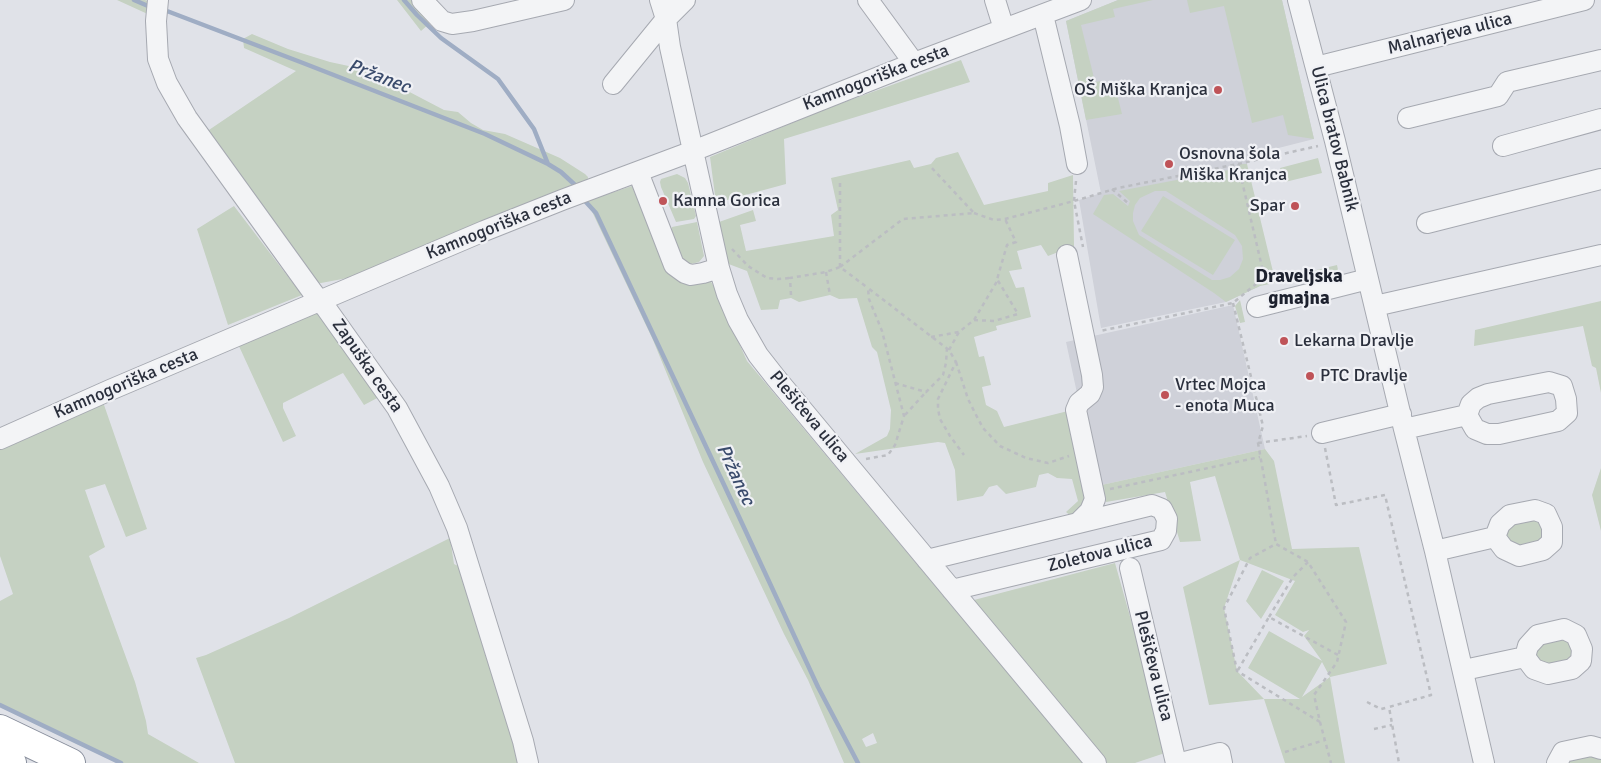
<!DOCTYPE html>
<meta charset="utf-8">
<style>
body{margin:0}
canvas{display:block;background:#e0e2e8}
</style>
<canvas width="1601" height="763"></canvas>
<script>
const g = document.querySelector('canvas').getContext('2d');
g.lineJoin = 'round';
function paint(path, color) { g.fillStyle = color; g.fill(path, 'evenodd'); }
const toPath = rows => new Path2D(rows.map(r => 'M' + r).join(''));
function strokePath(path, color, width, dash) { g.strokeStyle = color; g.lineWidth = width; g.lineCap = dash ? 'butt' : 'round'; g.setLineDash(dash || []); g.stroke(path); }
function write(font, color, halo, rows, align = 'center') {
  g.font = font + ' Signika,sans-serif'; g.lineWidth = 4.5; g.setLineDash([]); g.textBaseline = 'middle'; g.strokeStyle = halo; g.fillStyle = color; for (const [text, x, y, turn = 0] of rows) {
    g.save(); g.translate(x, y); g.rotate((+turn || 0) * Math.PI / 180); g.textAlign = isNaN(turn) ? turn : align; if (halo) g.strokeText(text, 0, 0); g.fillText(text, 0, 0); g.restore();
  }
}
const built = toPath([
 [1118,0,1282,0,1314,139,1247,156,1247,164,1239,164,1264,283,1260,286,1226,302,1101,328,1079,200,1101,193,1066,21],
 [1233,305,1265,449,1097,486,1066,342]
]);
const green = toPath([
 [117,0,145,0,153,3,152,16],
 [397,0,411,0,430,23,421,31],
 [1118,0,1153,0,1113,9,1115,17,1081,25,1095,82,1102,81,1105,96,1117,94,1122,114,1086,120,1066,21],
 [1187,0,1282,0,1314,139,1288,135,1283,115,1252,123,1224,6,1190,13],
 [252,34,288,49,330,62,358,68,400,87,444,110,458,112,471,123,483,130,505,134,560,158,585,174,588,177,587,183,353,277,321,283,311,282,203,134,296,71,244,48,243,39],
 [961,60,970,82,784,139,786,184,716,203,710,157,828,108],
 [958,152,984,205,1048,191,1048,183,1073,175,1074,246,1048,256,1041,245,1017,251,1022,269,1009,271,1016,288,1024,287,1031,317,996,326,997,330,974,337,979,357,984,356,991,385,982,387,986,405,997,411,1004,427,1068,411,1089,499,1072,517,1066,512,1078,501,1072,479,1057,478,1048,473,1039,475,1036,487,1006,494,997,485,989,487,983,496,957,501,955,470,945,443,938,442,855,454,887,436,890,429,891,410,877,352,872,347,857,298,839,299,830,295,799,302,791,298,780,300,778,309,761,310,747,271,726,263,719,222,753,210,756,221,740,225,746,251,834,236,831,215,838,210,831,178,910,160,914,168,931,164,936,158],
 [1318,158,1322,173,1285,182,1280,168],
 [1238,164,1247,164,1275,280,1337,265,1338,270,1260,286,1226,302,1214,293,1093,214,1104,195,1113,194,1128,206,1130,201,1119,191,1239,168],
 [1155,191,1166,191,1235,235,1242,246,1243,259,1239,269,1230,277,1220,280,1212,280,1139,235,1133,221,1133,213,1135,205,1140,198],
 [677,174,685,178,688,183,696,216,694,219,676,222,661,187,660,182,661,179],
 [632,186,666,268,711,282,713,285,747,361,1083,763,844,763,808,680,784,634,703,462,653,340,587,201],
 [873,733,877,743,866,747,862,739],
 [1163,196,1235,240,1213,275,1141,231],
 [234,206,302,295,228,325,197,229],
 [697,222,704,256,699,262,691,264,683,259,671,230,672,227],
 [1240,300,1245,322,1240,323,1235,306],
 [1601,301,1601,393,1596,368,1592,366,1583,326,1474,346,1475,330],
 [316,312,322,314,381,396,364,405,343,373,283,403,283,408,296,436,283,442,238,344],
 [103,402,147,529,126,537,105,484,85,490,105,547,89,556,135,682,146,721,148,734,199,763,119,763,0,705,0,601,13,594,0,556,0,445],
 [1265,449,1274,461,1292,549,1359,547,1387,664,1330,677,1345,763,1285,763,1264,699,1209,705,1183,587,1240,560,1215,476,1190,482,1201,541,1180,542,1165,492,1106,502,1104,495,1097,486],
 [1240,560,1295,581,1275,615,1303,632,1309,630,1304,636,1322,661,1269,631,1248,668,1300,699,1264,699,1237,671,1224,608],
 [1322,662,1330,677,1302,697],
 [1601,468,1601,531,1592,495],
 [1535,519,1543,523,1543,545,1521,551,1503,539,1513,521],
 [450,538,454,564,464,569,522,763,235,763,196,658,206,655,289,618],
 [1115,563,1168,752,1135,763,1104,763,973,607,974,600],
 [1262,570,1284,581,1261,619,1246,601],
 [1542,638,1572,640,1572,662,1550,668,1532,656],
 [1601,753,1601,763,1566,763,1569,758]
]);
const stream = toPath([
 [134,0,148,6],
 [404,0,417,15,441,38,498,79,534,129,548,164],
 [167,11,303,63,485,134,548,164,561,172,574,184],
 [585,201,596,213,734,506,818,687,858,763],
 [0,705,121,763]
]);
const path = toPath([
 [1238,164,1318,146],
 [1076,181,1074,201,1083,247],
 [1112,189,1129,204],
 [974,213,994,220,1005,219,1074,201,1118,188,1238,164,1265,280,1257,283,1233,303,1100,331],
 [732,249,748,266,767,278,778,279,790,278],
 [840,267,903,219,974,213,930,166],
 [840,267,840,181],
 [826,272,830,295],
 [791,295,790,278,826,272,840,267,868,288],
 [1233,303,1263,426,1258,443,1276,544],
 [974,320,994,321,1018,314,997,279],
 [931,337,959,332],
 [949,350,959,332,974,320,996,283,1007,245,1016,242,1005,219],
 [956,362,968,399,975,413,983,428,1000,446,1026,458,1048,463,1069,456],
 [895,383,926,392,943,375,946,363,947,348],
 [905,415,926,392],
 [1258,443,1307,436],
 [1325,448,1336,505,1385,495,1431,695,1389,707,1399,763],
 [866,459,888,455,895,445,904,416,882,331,869,299,868,288,949,350,956,362,938,399,938,409,940,419,950,436,964,455],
 [1110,489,1260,457],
 [1269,617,1293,577,1308,562],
 [1238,670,1269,617,1338,655],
 [1367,702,1381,709,1389,707],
 [1320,722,1237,671,1224,608,1250,558,1276,544,1308,562,1346,622,1337,662,1314,695,1320,722,1331,763],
 [1374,729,1392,725],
 [1285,752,1325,740]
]);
const minor = toPath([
 [158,0,156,21,158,59,167,83,187,118,314,294,326,308,397,408,439,486,457,528,523,741,528,763],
 [422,0,442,21,452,24,473,21,564,0],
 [660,0,666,19,670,47,719,268,727,294,738,320,758,355,776,378,1096,763],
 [868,0,914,63],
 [995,0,1004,29],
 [1298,0,1335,141,1404,429,1435,551,1484,763],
 [1043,15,1070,126,1077,164],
 [1316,67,1584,0],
 [613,84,666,19,685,0],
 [1408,118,1498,96,1507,82,1601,60],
 [1503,146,1601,119],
 [638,172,674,265,685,273,691,275,703,273,719,268],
 [1427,223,1601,179],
 [1067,255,1092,375,1093,387,1090,394,1079,403,1076,410,1095,499,1090,511,1079,522],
 [1375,306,1601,255],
 [1257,307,1368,279],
 [1404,429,1467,415,1471,404,1478,398,1488,394,1549,382,1562,386,1566,399,1567,413,1558,421,1499,434,1487,434,1475,429,1467,415],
 [1322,433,1401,414],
 [0,439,110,390,484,231,562,200,693,151,914,63,1081,0],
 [1435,551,1495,537,1500,524,1510,515,1535,510,1546,514,1552,527,1552,542,1543,550,1519,556,1504,549,1495,537],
 [927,560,1152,505,1162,509,1167,519,1166,531,1161,540,952,590],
 [1130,568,1176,763],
 [1464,670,1525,657,1528,646,1538,635,1564,629,1576,635,1582,649,1581,661,1572,669,1548,674,1534,669,1525,657],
 [1181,763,1220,753,1222,763],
 [1557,763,1563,752,1591,746,1601,749]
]);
const highway = toPath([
 [0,729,71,763],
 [0,757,12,763]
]);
const markers = [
 [1218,90,5,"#bf5358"],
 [1169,164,5,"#bf5358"],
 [663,201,5,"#bf5358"],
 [1295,206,5,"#bf5358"],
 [1284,341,5,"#bf5358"],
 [1310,376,5,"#bf5358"],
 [1165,395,5,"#bf5358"]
];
const streetNames = [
 ["Malnarjeva ulica",1450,34,-14],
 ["Kamnogoriška cesta",876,78,-21],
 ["Ulica bratov Babnik",1334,139,76],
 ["Kamnogoriška cesta",499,226,-22],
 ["Zapuška cesta",367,366,55],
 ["Kamnogoriška cesta",126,384,-23],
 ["Plešičeva ulica",809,417,50],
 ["Zoletova ulica",1100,554,-14],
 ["Plešičeva ulica",1153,666,76]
];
const poiNames = [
 ["OŠ Miška Kranjca",1208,90,"right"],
 ["Osnovna šola",1179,154],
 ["Miška Kranjca",1179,175],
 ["Kamna Gorica",673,201],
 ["Spar",1285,206,"right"],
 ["Lekarna Dravlje",1294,341],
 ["PTC Dravlje",1320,376],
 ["Vrtec Mojca",1175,385],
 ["- enota Muca",1175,406]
];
const waterNames = [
 ["Pržanec",379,77,21],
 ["Pržanec",735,475,65]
];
const neighbourhoodNames = [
 ["Draveljska",1299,277],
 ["gmajna",1299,299]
];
paint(built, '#cfd1d9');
paint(green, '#c5d1c2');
strokePath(stream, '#9fadc4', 4.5);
strokePath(minor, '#a6a9b1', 22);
strokePath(highway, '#898f9d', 30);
strokePath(path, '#bbbdc2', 2.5, [4, 4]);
strokePath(minor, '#f3f4f6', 20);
strokePath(highway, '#fff', 28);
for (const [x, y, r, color] of markers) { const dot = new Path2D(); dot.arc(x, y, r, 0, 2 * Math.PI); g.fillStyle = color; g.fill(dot); strokePath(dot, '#f0f1f5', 2); }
write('18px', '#2b303d', '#f0f1f5', streetNames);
write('18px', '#2b303d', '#f0f1f5', poiNames, 'left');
write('italic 19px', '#3a4b6c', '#f0f1f5', waterNames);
write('bold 19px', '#1d212e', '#f0f1f5', neighbourhoodNames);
</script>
